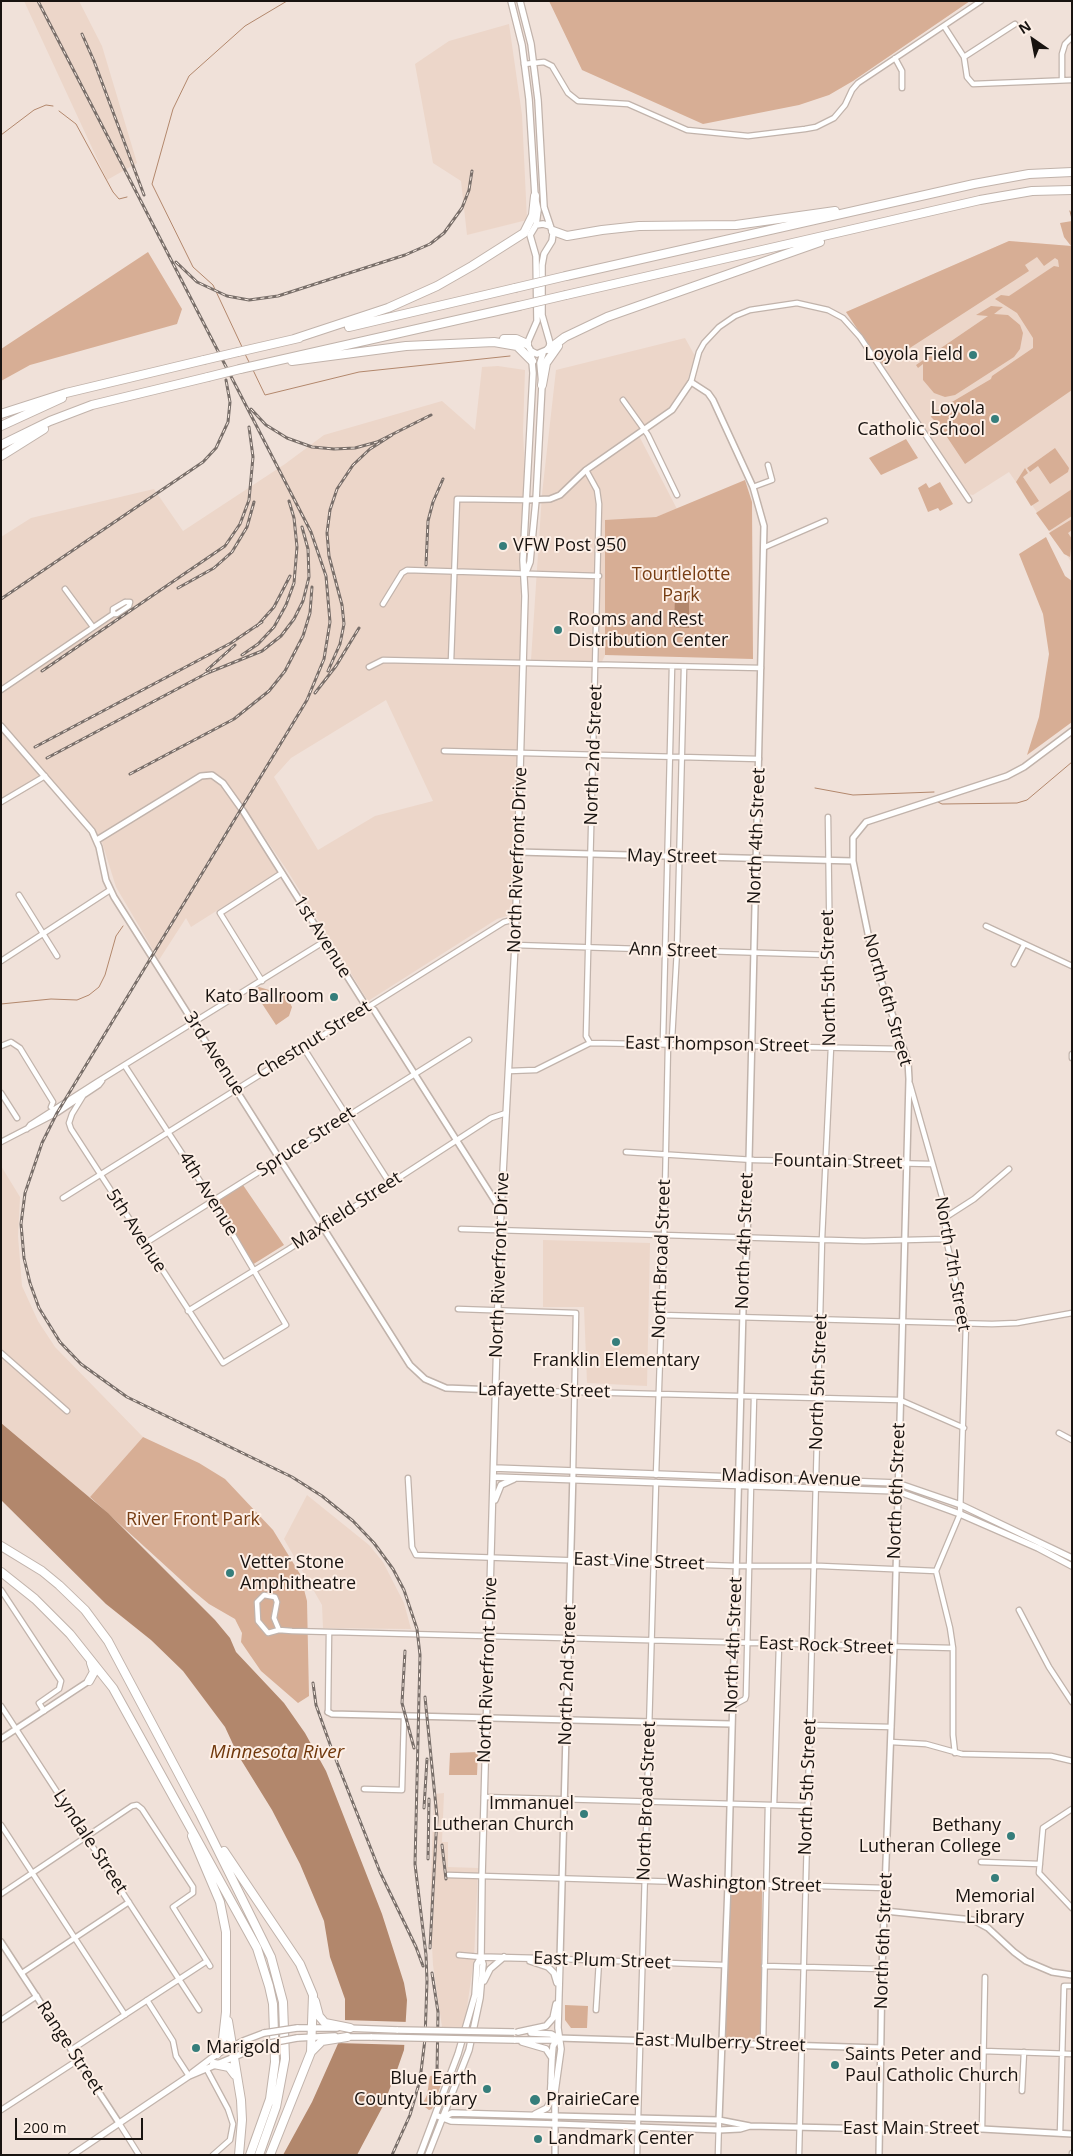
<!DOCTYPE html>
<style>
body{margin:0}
#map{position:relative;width:1073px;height:2156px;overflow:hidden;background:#f0e1d9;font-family:"Open Sans",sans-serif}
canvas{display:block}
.frame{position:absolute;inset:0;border:2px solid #181310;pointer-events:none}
.north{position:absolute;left:1008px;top:15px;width:50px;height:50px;-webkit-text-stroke:4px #fdefe6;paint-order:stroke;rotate:327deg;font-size:14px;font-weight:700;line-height:20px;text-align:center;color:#181310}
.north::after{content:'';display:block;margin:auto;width:18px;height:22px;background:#181310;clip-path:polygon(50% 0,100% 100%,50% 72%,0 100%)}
.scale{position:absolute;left:15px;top:2118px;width:128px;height:22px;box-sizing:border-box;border:2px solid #181310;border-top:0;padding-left:6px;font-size:15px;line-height:18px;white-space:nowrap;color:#181310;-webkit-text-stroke:4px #fdefe6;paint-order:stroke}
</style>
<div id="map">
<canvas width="1073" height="2156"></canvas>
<div class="frame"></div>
<div class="north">N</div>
<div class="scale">200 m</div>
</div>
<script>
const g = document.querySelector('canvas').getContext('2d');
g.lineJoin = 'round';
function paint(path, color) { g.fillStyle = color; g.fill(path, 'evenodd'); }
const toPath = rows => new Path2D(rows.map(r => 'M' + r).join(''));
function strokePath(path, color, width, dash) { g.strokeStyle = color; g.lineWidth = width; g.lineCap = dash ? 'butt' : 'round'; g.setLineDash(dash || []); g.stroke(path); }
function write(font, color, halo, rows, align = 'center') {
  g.font = font + ' "Open Sans",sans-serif'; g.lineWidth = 4; g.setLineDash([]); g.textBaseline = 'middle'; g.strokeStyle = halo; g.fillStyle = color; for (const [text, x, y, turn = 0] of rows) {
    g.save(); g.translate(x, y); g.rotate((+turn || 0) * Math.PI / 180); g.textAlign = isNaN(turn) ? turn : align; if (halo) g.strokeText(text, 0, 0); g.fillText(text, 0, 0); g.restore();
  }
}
const built = toPath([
 [24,1,79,1,102,46,137,163,107,180],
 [509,24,522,115,527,220,467,235,461,181,433,163,415,64,449,41],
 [1009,241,1072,246,1072,563,1009,472,973,495,968,494,846,312],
 [685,338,695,356,686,385,670,409,638,434,677,509,656,517,605,521,605,655,601,664,531,660,542,494,556,370],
 [498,366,525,370,523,431,526,498,521,536,520,720,513,914,497,919,368,1001,287,870,250,816,246,822,278,872,191,927,186,918,159,960,116,887,101,839,1,721,1,537,31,518,154,489,183,531,285,464,324,435,442,401,475,430,482,367],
 [386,700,433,801,375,816,318,850,274,777,291,758],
 [1,731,45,780,1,806],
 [1,1166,20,1197,18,1236,22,1286,38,1321,55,1347,143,1437,90,1497,77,1502,1,1442],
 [543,1240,650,1243,647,1386,587,1383,584,1307,543,1307],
 [307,1495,369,1545,383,1562,404,1603,411,1629,323,1628,322,1605,284,1539],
 [444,1793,442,1842,448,1842,448,1867,478,1868,474,1959,464,2028,442,2027,433,1965,430,1906,434,1794]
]);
const green = toPath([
 [549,1,970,1,853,81,829,95,799,105,703,124,582,70],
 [1072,221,1072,390,965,464,939,425,931,417,932,412,940,409,991,379,992,376,1033,348,1033,338,1017,313,995,299,1001,295,1009,296,1054,266,1059,267,1058,260,1055,258,1044,266,1037,257,1025,265,1029,271,882,366,846,312,1009,241,1071,246,1064,237,1060,223],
 [148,252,182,309,177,324,30,365,1,381,1,349],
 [991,306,1003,307,994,314,1008,315,1020,325,1023,333,1020,349,1014,357,955,395,945,397,934,393,923,380,923,364,918,368,916,365,988,316,976,315],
 [906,439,918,458,881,475,869,458],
 [1055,448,1069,468,1068,472,1050,484,1038,466,1030,472,1027,468],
 [1025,468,1028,473,1023,477,1039,501,1031,506,1016,482],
 [745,480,752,502,753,659,605,655,605,520,656,517],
 [940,482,953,504,940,511,938,508,928,512,918,488,926,483,929,488],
 [1072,489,1072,516,1049,531,1036,513],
 [1072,519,1072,530,1068,533,1072,539,1070,557,1064,554,1049,533],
 [1046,537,1065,576,1072,581,1072,722,1027,755,1039,717,1049,654,1043,614,1019,554],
 [259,987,286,995,292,1007,289,1016,276,1025,257,996,252,998,248,994],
 [243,1185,284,1245,252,1265,217,1201],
 [143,1437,199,1463,225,1479,273,1530,300,1574,307,1601,309,1696,298,1703,261,1671,241,1642,242,1633,235,1619,209,1604,192,1590,90,1497],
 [478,1752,477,1775,449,1775,450,1753],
 [762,1888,761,2039,725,2038,731,1889],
 [565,2005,588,2006,587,2028,571,2028,565,2020],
 [445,2074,432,2109,429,2110,422,2105,427,2095,430,2076]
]);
const water = toPath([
 [675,596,689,596,689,628,674,627],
 [1,1423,108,1513,215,1620,230,1638,236,1652,284,1703,305,1733,326,1771,382,1914,404,1983,407,2000,404,2050,397,2070,383,2106,357,2155,283,2155,312,2102,345,2028,345,1999,330,1957,324,1921,300,1864,272,1810,238,1755,225,1727,183,1671,151,1640,106,1604,1,1500]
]);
const pier = toPath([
 [343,2020,409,2022,407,2045,337,2043,343,2028]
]);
const stream = toPath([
 [59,111,76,124,113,192,119,199,127,197],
 [1,135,34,110,46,105,53,106],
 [1070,211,1072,219],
 [243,349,213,285,193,267,152,184,173,109,189,76,245,26,287,1],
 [245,354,250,364],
 [253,370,265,395,359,372,510,356],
 [815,788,853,795,934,792],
 [938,802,942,804,1017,803,1027,800,1072,762],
 [1,1004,51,999,77,1000,89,995,99,987,105,975,116,936,123,926]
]);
const minor = toPath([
 [944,26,964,57,967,77,973,84,1072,80],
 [964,57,1015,24],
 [895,58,902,71,902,88],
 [524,64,544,62,552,66,568,93,578,101,628,104,687,130,748,136,805,129,816,127,834,118,845,105,852,90,858,83,981,1],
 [1062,80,1062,54,1065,44,1072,37],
 [691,382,699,352,704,343,719,327,735,316,750,310,797,303,828,310,843,318,860,337,969,500],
 [623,400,648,435,677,495],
 [586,470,597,490,599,504,586,1036,590,1043],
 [753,487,772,480,768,465],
 [765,547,825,521],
 [65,589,93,627],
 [125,602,130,602,129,606,117,614,113,614,113,609,125,602],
 [383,604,402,573,407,570,599,576],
 [451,661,457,499,527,500],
 [369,667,383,660,761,668],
 [1,690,113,614],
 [444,751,759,759],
 [1,802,45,776],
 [19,895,57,956],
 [986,926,1072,966],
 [515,945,830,955],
 [1,961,110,890],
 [1014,964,1024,945],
 [262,981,220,913,282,873],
 [668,1044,663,1040,672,667],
 [1,1046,11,1042,20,1048,53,1102,51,1107],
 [303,1047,389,1182],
 [1072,1054,1072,1058],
 [509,1071,536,1070,590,1043,903,1049],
 [910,1084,944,1204,946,1239,966,1324,960,1514,936,1571,950,1628,953,1648,953,1735,955,1753],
 [1,1093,17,1118],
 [83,1096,72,1114,69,1123,71,1129,223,1363,286,1325,213,1201,125,1066],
 [27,1129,30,1125,97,1082,325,941],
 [1,1142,57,1113,99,1085,102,1081],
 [626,1152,754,1160,931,1164],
 [63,1198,504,922,516,919],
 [946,1217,974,1199,1009,1169],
 [461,1229,864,1241,946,1239],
 [144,1244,469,1040],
 [458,1309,576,1313,573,1472],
 [188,1311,289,1249,491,1118,506,1113],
 [661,1315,992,1324,1017,1323,1072,1313],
 [1,1353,67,1411],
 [496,1390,900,1400,964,1428],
 [1059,1433,1072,1440],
 [656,1475,664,1241,668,1044,672,1039,677,950,684,668],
 [752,1477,754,1397],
 [408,1478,412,1547,416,1555,736,1566,821,1566,936,1571],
 [1,1590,61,1681,59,1689,39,1703,44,1711],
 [1019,1610,1049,1667,1072,1702],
 [279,1630,268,1633,258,1621,257,1602,264,1595,275,1597,277,1602,274,1618,279,1630,292,1631,953,1648],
 [1,1706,199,2010],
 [732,1706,745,1699,746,1696,751,1485],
 [328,1712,329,1632],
 [811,1725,891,1727],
 [891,1742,926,1744,962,1754,1051,1756,1072,1761],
 [364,1789,402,1790,404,1716],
 [484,1797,808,1806],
 [774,1805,779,1645],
 [1072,1809,1043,1828,1039,1873,1072,1908],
 [1,1825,125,2015],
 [981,1862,1040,1864],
 [448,1875,885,1888],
 [1,1894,132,1806,137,1805,142,1809,193,1887,193,1893,173,1907,210,1966],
 [459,1955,481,1957],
 [560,1959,723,1965],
 [764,1966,882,1969],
 [22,1973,129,1902],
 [147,2000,173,2041,176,2056,189,2076],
 [596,2010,599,1961],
 [1,2020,37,1996],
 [763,2045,768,1805],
 [71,2050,207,1961],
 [983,2051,1072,2054],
 [206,2068,228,2109,233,2124,230,2140,213,2155],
 [1022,2091,1024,2052],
 [1,2110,78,2060],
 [119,2123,139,2155],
 [982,2129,985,1977],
 [1060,2133,1064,1986,1072,1986],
 [637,2155,656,1482],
 [718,2155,719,2120],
 [799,2155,822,1239,831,1047,828,817],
 [1072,2155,1072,2153]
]);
const tertiary = toPath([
 [527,500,550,499,560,495,586,470,672,410,691,382,708,393,713,400,753,487,764,526,747,1244,743,1310,728,1884,719,2120],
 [1,726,92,831,99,847,106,880,114,897,410,1365,425,1379,446,1388,496,1390],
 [97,840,201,776,212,775,223,783,243,811,364,1003,374,1010,502,1212],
 [518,852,853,861],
 [328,1712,332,1714,731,1724],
 [1,1739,89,1681],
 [885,1911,973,1920,988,1928,1014,1952,1026,1961,1052,1972,1072,1975],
 [1,1942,119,2123],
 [560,1959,573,1472],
 [558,2038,881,2048],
 [555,2116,719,2120,750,2126,880,2129,982,2129,1072,2134],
 [555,2155,555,2124,719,2130,740,2129,750,2126],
 [879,2155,882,1969,894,1648,909,1079,908,1062,872,953,853,861,853,838,866,822,1007,776,1024,767,1072,731]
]);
const secondary = toPath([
 [511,1,522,45,529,99,535,196,538,210,536,225],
 [520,1,531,44,538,100,544,207,553,234,552,241,544,254,542,265,542,315,550,343,549,349,537,354,531,351,527,344,537,321,536,256,530,235,536,225,543,224,550,226],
 [526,572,530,562,536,500,542,385,540,363,543,353],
 [494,1468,897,1483,961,1505,1072,1558],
 [494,1477,897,1491,960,1514,1038,1548,1072,1566],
 [495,1500,501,1485,514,1479],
 [530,1961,548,1967,554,1973,557,1983],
 [484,1981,490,1969,504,1957],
 [297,2028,337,2028],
 [346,2028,398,2030],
 [518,2032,546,2026,553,2018,556,2004],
 [531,2033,551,2034,558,2038],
 [344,2037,372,2037],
 [297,2038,335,2036],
 [514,2040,553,2040,558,2038],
 [522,2042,546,2049,552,2058],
 [192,2073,217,2054,243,2041,264,2033],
 [555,2092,551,2082,552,2058,553,2046,558,2038],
 [535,2114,547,2108,550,2102,551,2084],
 [435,2115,451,2121,555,2124,555,2092,561,2049,558,2028,560,1959,481,1957],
 [443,2117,452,2113,555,2116],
 [72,2155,189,2076,265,2044],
 [420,2155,458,2054,475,1995,477,1964,481,1957],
 [428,2155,469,2050,480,1998,483,1964,481,1957,482,1876,500,1230,515,945,525,596,523,560,533,373,531,351]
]);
const motorway = toPath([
 [553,231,567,236,602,230,639,226,736,225,835,211],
 [566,276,974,184,1029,174,1072,172],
 [566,295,980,200,1032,191,1072,190],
 [349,327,515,288],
 [294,339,388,308,437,286,472,266,524,233,533,215,535,196],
 [504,339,516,339,527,344],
 [549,349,565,337,607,317,820,242],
 [238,352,299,338],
 [292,361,406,346,494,342,517,346,532,361],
 [240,369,519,306],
 [542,385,546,363,558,346],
 [1,414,66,393,204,360],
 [1,426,62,398],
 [1,445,50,421,92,405,208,377],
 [1,456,44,429],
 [1,1546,42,1571,59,1585,85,1610,108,1641,199,1812,271,1957,283,2002,285,2059,276,2107,259,2155],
 [1,1572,35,1599,70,1634,113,1688,257,1948,269,1986,273,2004,275,2062,270,2099,250,2155],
 [89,1681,94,1672,91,1663],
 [192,1836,220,1902,226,1932,226,2012,223,2039,217,2054],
 [224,1851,300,1964,313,1995,311,2052,270,2155],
 [315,2001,319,2016,325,2023,350,2028],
 [228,2021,241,2100,242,2120,239,2155],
 [312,2051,322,2041,347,2037],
 [214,2064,229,2067,235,2075]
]);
const rail = toPath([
 [38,1,311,532,326,576,330,622,324,659,307,700,57,1113,42,1143,25,1193,21,1224,24,1258,30,1283,39,1308,60,1342,81,1364,127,1397,292,1477,322,1496,353,1521,374,1543,393,1569,404,1590,417,1629,420,1655,415,1864,426,1955,427,1981,425,2039,420,2080,410,2115,392,2155],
 [82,34,94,61,144,195],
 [176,262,197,282,227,296,249,300,278,296,405,255,430,244,444,233,462,208,469,190,472,171],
 [251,409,266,425,287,438,312,447,334,449,355,448,377,442,431,415],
 [426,565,428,521,433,502,443,479],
 [178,588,214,568,232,552,247,527,254,502],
 [1,599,203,462,216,448,228,422,230,402,226,380],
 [257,626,274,607,290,576],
 [242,655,258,644,274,627,286,605,294,583,297,547,294,518,289,501],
 [207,670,235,645],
 [42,671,225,546,240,524,249,500,253,457,249,427],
 [328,671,340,644,344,624,342,605,329,556,327,533,330,510,337,489,353,465,370,449,392,435],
 [205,674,262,651,281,636,294,619,303,601,309,577,308,549,302,527],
 [315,693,336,666,359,628],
 [35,747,231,643,262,622],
 [47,758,211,671],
 [130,774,234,719,269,691,285,671,303,636,310,613,312,587],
 [405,1651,402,1703,414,1748],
 [313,1683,316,1705,331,1747,380,1872,416,1947,423,1966],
 [425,1697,437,1817,430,1948],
 [424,1808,427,1759],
 [442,1845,446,1879],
 [428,1859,429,1799],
 [432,1973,438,2012,437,2072]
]);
const secondaryBridge = toPath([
 [398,2030,514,2032],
 [264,2033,297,2028],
 [372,2037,514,2040],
 [265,2044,297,2038]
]);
const motorwayBridge = toPath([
 [515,288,566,276],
 [519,306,566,295],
 [204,360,238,352],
 [208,377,240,369]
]);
const markers = [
 [973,355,5,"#367e7b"],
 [995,419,5,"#367e7b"],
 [503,546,5,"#367e7b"],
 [558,630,5,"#367e7b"],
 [334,997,5,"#367e7b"],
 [616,1342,5,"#367e7b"],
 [230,1573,5,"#367e7b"],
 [584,1814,5,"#367e7b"],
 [1011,1836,5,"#367e7b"],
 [995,1878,5,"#367e7b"],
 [196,2048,5,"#367e7b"],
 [835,2065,5,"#367e7b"],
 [487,2089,5,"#367e7b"],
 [535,2100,6,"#367e7b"],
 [538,2139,5,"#367e7b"]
];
const poiNames = [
 ["Loyola Field",963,355,"right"],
 ["Loyola",985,409,"right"],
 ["Catholic School",985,430,"right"],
 ["VFW Post 950",513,546],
 ["Rooms and Rest",568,620],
 ["Distribution Center",568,641],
 ["Kato Ballroom",324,997,"right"],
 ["Franklin Elementary",616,1361,"center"],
 ["Vetter Stone",240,1563],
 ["Amphitheatre",240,1584],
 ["Immanuel",574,1804,"right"],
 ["Lutheran Church",574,1825,"right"],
 ["Bethany",1001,1826,"right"],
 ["Lutheran College",1001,1847,"right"],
 ["Memorial",995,1897,"center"],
 ["Library",995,1918,"center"],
 ["Marigold",206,2048],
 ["Saints Peter and",845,2055],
 ["Paul Catholic Church",845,2076],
 ["Blue Earth",477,2079,"right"],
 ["County Library",477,2100,"right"],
 ["PrairieCare",546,2100],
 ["Landmark Center",548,2139]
];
const parkNames = [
 ["Tourtlelotte",681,575],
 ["Park",681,596],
 ["River Front Park",193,1520]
];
const streetNames = [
 ["North 2nd Street",594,755,-88],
 ["North 4th Street",757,836,-88],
 ["May Street",672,857,1],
 ["North Riverfront Drive",518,860,-88],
 ["1st Avenue",322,937,58],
 ["Ann Street",673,951,2],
 ["North 5th Street",829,978,-91],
 ["North 6th Street",887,1000,74],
 ["Chestnut Street",314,1040,-32],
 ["East Thompson Street",717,1045,1],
 ["3rd Avenue",214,1054,57],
 ["Spruce Street",306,1142,-33],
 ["Fountain Street",838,1162,1],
 ["4th Avenue",208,1194,58],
 ["Maxfield Street",347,1211,-33],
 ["5th Avenue",136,1231,57],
 ["North 4th Street",745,1241,-88],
 ["North Broad Street",662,1259,-88],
 ["North 7th Street",952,1264,80],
 ["North Riverfront Drive",500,1265,-88],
 ["North 5th Street",819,1382,-88],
 ["Lafayette Street",544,1391,1],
 ["Madison Avenue",791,1478,2],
 ["North 6th Street",897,1491,-88],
 ["East Vine Street",639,1562,2],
 ["North 4th Street",734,1645,-88],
 ["East Rock Street",826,1646,2],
 ["North Riverfront Drive",488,1670,-88],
 ["North 2nd Street",568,1675,-88],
 ["North 5th Street",808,1787,-88],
 ["North Broad Street",647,1801,-88],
 ["Lyndale Street",90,1842,57],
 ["Washington Street",744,1884,2],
 ["North 6th Street",884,1941,-88],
 ["East Plum Street",602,1961,2],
 ["East Mulberry Street",720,2043,2],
 ["Range Street",70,2048,57],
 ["East Main Street",911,2129]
];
const waterNames = [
 ["Minnesota River",277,1753]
];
paint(built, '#ecd6c9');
paint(green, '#d7ae95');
paint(water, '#b2876c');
paint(pier, '#f0e1d9');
strokePath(stream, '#b2876c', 1);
strokePath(minor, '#c1b3ab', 7);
strokePath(tertiary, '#c1b3ab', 8);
strokePath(secondary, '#c1b3ab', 8);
strokePath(motorway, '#c1b3ab', 10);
strokePath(minor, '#fff', 4.5);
strokePath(tertiary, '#fff', 5);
strokePath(secondary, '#fff', 5.5);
strokePath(motorway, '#fff', 8);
strokePath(rail, '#796f6a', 3);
strokePath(rail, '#fdefe6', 1, [4]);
strokePath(secondaryBridge, '#c1b3ab', 8, []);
strokePath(motorwayBridge, '#c1b3ab', 10, []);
strokePath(secondaryBridge, '#fff', 5.5);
strokePath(motorwayBridge, '#fff', 8);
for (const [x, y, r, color] of markers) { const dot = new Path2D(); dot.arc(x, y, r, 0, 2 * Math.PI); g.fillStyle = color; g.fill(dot); strokePath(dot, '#fdefe6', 2); }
write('18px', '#181310', '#fdefe6', poiNames, 'left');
write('18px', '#763d13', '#fdefe6', parkNames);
write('18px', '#181310', '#fdefe6', streetNames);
write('italic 19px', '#70380c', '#fdefe6', waterNames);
</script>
